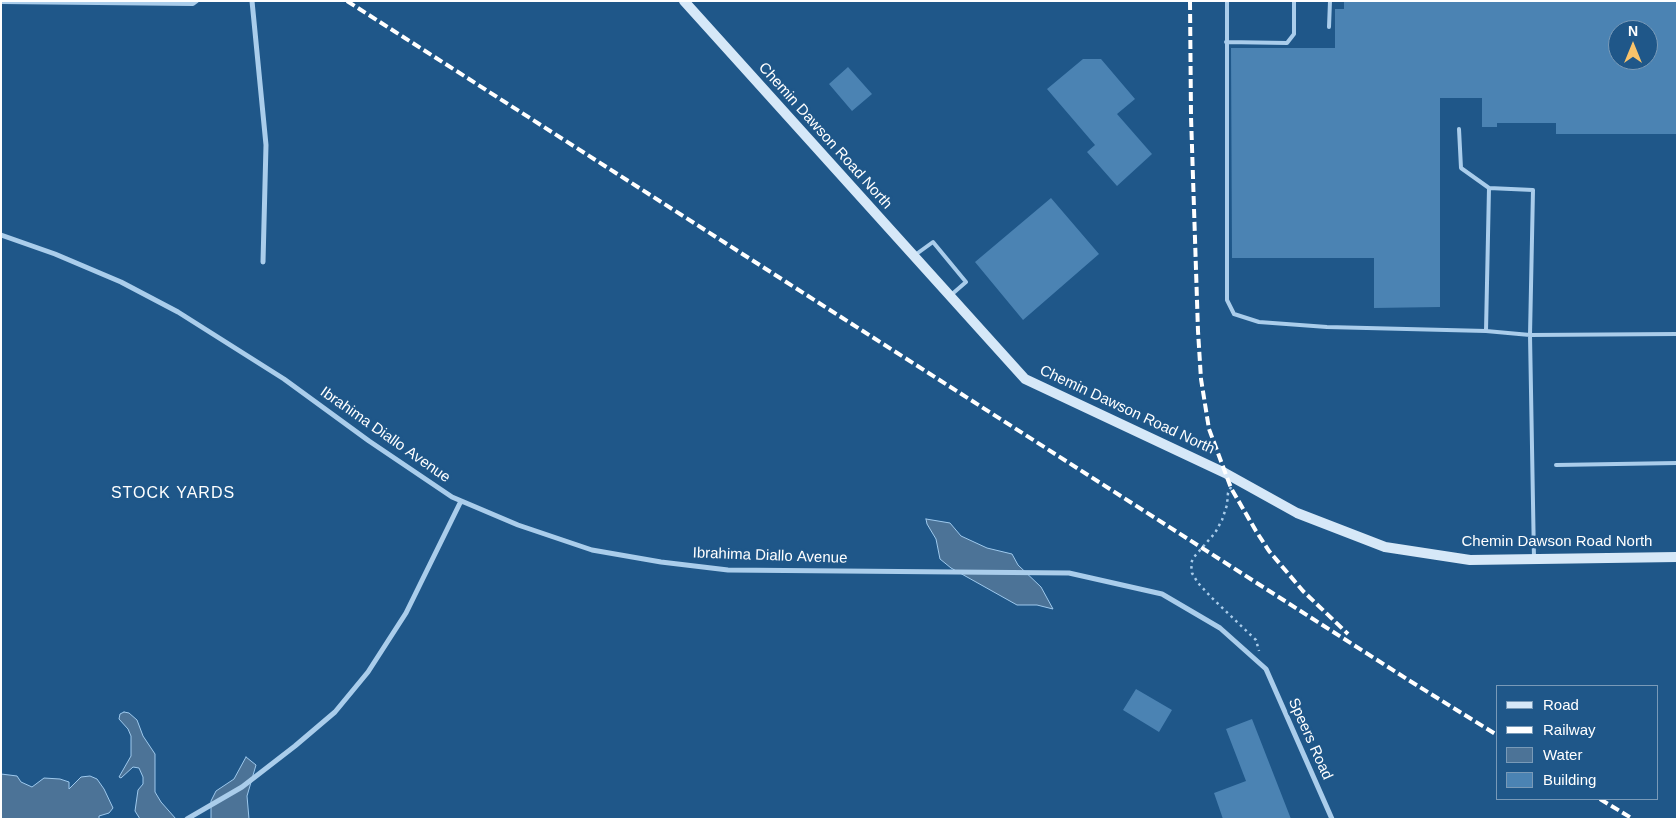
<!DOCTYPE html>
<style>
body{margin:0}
#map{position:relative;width:1678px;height:820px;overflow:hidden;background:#1f5789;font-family:Arial,sans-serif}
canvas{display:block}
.frame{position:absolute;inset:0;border:2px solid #fff;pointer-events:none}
.legend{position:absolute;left:1496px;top:685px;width:162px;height:115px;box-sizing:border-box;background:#1f5789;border:1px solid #799ab8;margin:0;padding:6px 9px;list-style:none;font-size:15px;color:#fff}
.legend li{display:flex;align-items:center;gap:10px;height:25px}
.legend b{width:25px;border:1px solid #799ab8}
.north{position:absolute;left:1608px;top:20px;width:50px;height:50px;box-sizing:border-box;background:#1f5789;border:1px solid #799ab8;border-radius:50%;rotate:0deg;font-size:14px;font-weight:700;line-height:20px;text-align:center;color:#fff}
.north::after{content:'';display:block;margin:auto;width:18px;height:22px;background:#f9c36a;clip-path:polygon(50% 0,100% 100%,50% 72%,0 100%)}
</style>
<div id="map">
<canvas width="1678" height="820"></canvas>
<div class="frame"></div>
<ul class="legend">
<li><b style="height:6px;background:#d6e8f8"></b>Road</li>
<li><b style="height:6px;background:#fff"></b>Railway</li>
<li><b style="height:14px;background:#4c7397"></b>Water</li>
<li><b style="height:14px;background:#4b83b3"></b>Building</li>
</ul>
<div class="north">N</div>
</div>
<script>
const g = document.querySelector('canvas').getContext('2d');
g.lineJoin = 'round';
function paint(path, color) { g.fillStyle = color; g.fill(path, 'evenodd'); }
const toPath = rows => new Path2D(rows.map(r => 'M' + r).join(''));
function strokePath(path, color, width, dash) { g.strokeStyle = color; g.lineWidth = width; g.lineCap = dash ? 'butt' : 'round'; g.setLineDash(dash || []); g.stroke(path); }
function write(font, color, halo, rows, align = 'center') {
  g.font = font + ' Arial,sans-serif'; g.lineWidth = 5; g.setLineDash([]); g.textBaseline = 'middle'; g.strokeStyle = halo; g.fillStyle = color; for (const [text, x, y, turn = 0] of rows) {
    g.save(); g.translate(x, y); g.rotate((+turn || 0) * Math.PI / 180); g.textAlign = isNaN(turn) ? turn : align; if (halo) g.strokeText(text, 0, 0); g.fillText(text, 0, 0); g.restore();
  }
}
const water = toPath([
 [926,519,950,523,961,536,987,548,1012,554,1018,565,1041,587,1053,609,1037,605,1017,605,951,568,940,559,936,539,927,524,926,519],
 [124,712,129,713,137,720,143,736,155,754,155,792,161,802,176,819,140,819,135,811,138,790,143,784,143,777,139,768,133,767,121,778,119,777,131,756,131,736,128,729,119,719,120,714,124,712],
 [246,757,256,765,247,796,249,819,211,819,211,801,216,791,234,779,246,757],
 [1,774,17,776,21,782,32,787,44,778,60,779,69,782,69,789,81,777,90,776,97,779,104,789,113,808,109,813,99,816,99,819,1,819,1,774]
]);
const building = toPath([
 [1344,1,1677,1,1677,134,1556,134,1556,123,1497,123,1497,127,1482,127,1482,98,1440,98,1440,307,1374,308,1374,258,1232,258,1231,48,1335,48,1335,9,1344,9],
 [1618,30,1648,30,1648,60,1618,60],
 [1083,59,1101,59,1135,99,1117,114,1152,154,1117,186,1087,152,1095,145,1047,89],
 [848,67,872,94,852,111,829,84],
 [1051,198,1099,254,1023,320,975,262],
 [1136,689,1172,710,1159,732,1123,710],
 [1252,719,1291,819,1223,819,1214,793,1246,781,1226,729]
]);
const path = toPath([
 [1231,487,1228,493,1227,505,1222,520,1215,533,1194,557,1191,563,1192,573,1198,583,1211,597,1256,640,1259,651]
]);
const lane = toPath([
 [1227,1,1227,300,1234,314,1259,322,1327,327,1486,331,1530,335,1677,334],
 [1,2,193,4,197,1],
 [1329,27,1330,1],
 [1226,42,1287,43,1294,34,1294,1],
 [1459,129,1461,168,1489,188],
 [915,255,933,242,966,282,951,295],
 [1486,331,1489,188,1533,190,1530,335,1534,559],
 [1556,465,1677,463]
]);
const street = toPath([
 [252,1,266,145,263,262],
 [1,235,55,254,121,282,178,312,284,379,369,441,452,497,518,525,592,550,661,562,728,570,1069,573,1162,594,1220,628,1266,669,1332,819],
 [187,819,242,787,295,746,335,712,368,672,406,613,461,501]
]);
const secondary = toPath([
 [684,1,1025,379,1225,473,1297,513,1385,547,1470,560,1677,557]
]);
const rail = toPath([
 [347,1,1410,681,1497,735],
 [1190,1,1191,116,1198,331,1201,379,1209,429,1231,488,1256,531,1269,551,1303,591,1348,634],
 [1600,799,1633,819]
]);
const streetNames = [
 ["Chemin Dawson Road North",825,136,48],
 ["Chemin Dawson Road North",1127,410,25],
 ["Ibrahima Diallo Avenue",385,435,35],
 ["Chemin Dawson Road North",1557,542],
 ["Ibrahima Diallo Avenue",770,556,2],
 ["Speers Road",1310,739,66]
];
const neighbourhoodNames = [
 ["STOCK YARDS",173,494]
];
paint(water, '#4c7397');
strokePath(water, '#9ec9ed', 1);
paint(building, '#4b83b3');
strokePath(path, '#aacdeb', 2.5, [2.5, 4]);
strokePath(lane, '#aacdeb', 4);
strokePath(street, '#aacdeb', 5);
strokePath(secondary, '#d6e8f8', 10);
strokePath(rail, '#fff', 4, [9, 4]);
write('15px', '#fff', '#1f5789', streetNames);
g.letterSpacing = '1px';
write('16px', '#fff', '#1f5789', neighbourhoodNames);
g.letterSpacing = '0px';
</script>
